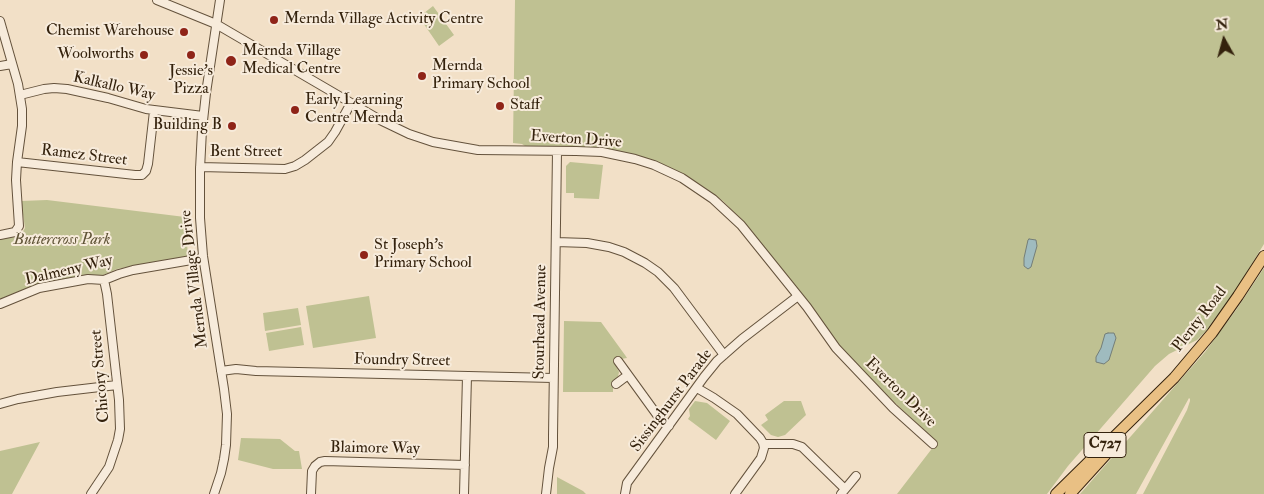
<!DOCTYPE html>
<meta charset="utf-8">
<style>
body{margin:0}
#map{position:relative;width:1264px;height:494px;overflow:hidden;background:#f2e0c7;font-family:"IM FELL Double Pica",serif}
canvas{display:block}
.north{position:absolute;left:1199px;top:15px;width:50px;height:50px;-webkit-text-stroke:4px #f7ebdb;paint-order:stroke;rotate:353deg;font-size:14px;font-weight:700;line-height:20px;text-align:center;color:#34220d}
.north::after{content:'';display:block;margin:auto;width:18px;height:22px;background:#34220d;clip-path:polygon(50% 0,100% 100%,50% 72%,0 100%)}
</style>
<div id="map">
<canvas width="1264" height="494"></canvas>
<div class="north">N</div>
</div>
<script>
const g = document.querySelector('canvas').getContext('2d');
g.lineJoin = 'round';
function paint(path, color) { g.fillStyle = color; g.fill(path, 'evenodd'); }
const toPath = rows => new Path2D(rows.map(r => 'M' + r).join(''));
function strokePath(path, color, width, dash) { g.strokeStyle = color; g.lineWidth = width; g.lineCap = dash ? 'butt' : 'round'; g.setLineDash(dash || []); g.stroke(path); }
function write(font, color, halo, rows, align = 'center') {
  g.font = font + ' "IM FELL Double Pica",serif'; g.lineWidth = 4; g.setLineDash([]); g.textBaseline = 'middle'; g.strokeStyle = halo; g.fillStyle = color; for (const [text, x, y, turn = 0] of rows) {
    g.save(); g.translate(x, y); g.rotate((+turn || 0) * Math.PI / 180); g.textAlign = isNaN(turn) ? turn : align; if (halo) g.strokeText(text, 0, 0); g.fillText(text, 0, 0); g.restore();
  }
}
const green = toPath([
 [515,0,1264,0,1264,244,1234,293,1205,332,1197,340,1169,354,1155,366,1068,466,1047,494,897,494,937,442,880,389,838,344,828,332,803,295,772,259,752,231,738,216,723,201,704,187,686,176,654,161,634,155,613,150,591,147,525,146,522,144,513,143],
 [433,6,454,35,439,46,419,17],
 [570,162,603,165,599,199,574,198,574,193,566,193,566,166],
 [47,200,185,217,188,256,117,269,103,275,93,275,41,284,0,299,0,238,16,237,22,233,25,228,21,201],
 [1264,268,1264,494,1143,494,1187,410,1190,401,1190,399,1189,398,1136,494,1080,494,1205,352,1236,310],
 [369,296,376,338,313,348,306,306],
 [298,308,301,325,265,331,263,313],
 [564,321,601,322,625,355,627,358,621,359,615,364,619,372,618,377,613,382,613,392,563,392],
 [301,327,304,345,269,351,266,333],
 [695,401,707,403,730,421,716,440,688,419,690,416,689,409],
 [784,401,801,401,806,415,785,435,778,437,771,435,761,425,768,420,765,415],
 [241,438,280,439,295,451,299,451,302,469,273,469,238,460],
 [40,442,12,494,0,494,0,451],
 [557,477,583,491,586,494,557,494]
]);
const water = toPath([
 [1029,239,1036,240,1037,246,1031,267,1028,269,1024,266,1024,258,1028,240,1029,239],
 [1108,333,1114,333,1116,338,1109,360,1104,364,1096,362,1096,357,1101,348,1105,334,1108,333]
]);
const minor = toPath([
 [157,0,216,24,382,121,409,134,433,142,478,150,576,151,602,152,635,159,654,165,682,178,713,199,741,225,807,307,836,348,893,408,933,444],
 [0,21,18,84,22,109,22,126,17,162,16,180,19,226,15,232,0,235],
 [0,66,12,64],
 [20,95,44,89,54,88,67,89,108,98,146,109,203,116],
 [17,162,135,175,142,175,146,171,148,164,154,111],
 [200,167,285,169,295,166,305,160,328,142,335,132,351,103],
 [556,242,587,243,609,247,624,252,645,263,658,272,674,288,724,355],
 [0,304,39,288,88,279,104,280,119,274,133,270,203,258],
 [618,361,660,419,669,426],
 [221,371,236,369,256,371,553,378],
 [616,384,628,375],
 [697,388,714,398,737,414,760,438,763,443,764,448,761,458,735,494],
 [0,404,18,399,57,392,117,385],
 [764,444,793,444,802,447,845,489],
 [91,494,109,467,118,440,120,429,119,400,107,294,104,280],
 [214,494,221,473,224,459,226,445,227,414,224,389,203,256,200,218,200,169,202,130,206,93,220,0],
 [311,494,312,471,315,466,320,462,325,461,465,465],
 [464,494,467,376],
 [546,494,549,468,553,447,553,436,557,151],
 [625,494,627,483,704,377,717,361,742,339,798,296],
 [841,494,856,476]
]);
const major = toPath([
 [1056,494,1174,378,1212,333,1238,296,1264,256],
 [1070,494,1120,439]
]);
const markers = [
 [274,20,5,"#8f2418"],
 [184,32,5,"#8f2418"],
 [144,55,5,"#8f2418"],
 [191,55,5,"#8f2418"],
 [231,61,6,"#8f2418"],
 [422,76,5,"#8f2418"],
 [500,106,5,"#8f2418"],
 [295,110,5,"#8f2418"],
 [232,126,5,"#8f2418"],
 [364,255,5,"#8f2418"]
];
const shields = [
 [1105,445,42]
];
const shieldNames = [
 ["C727",1105,445]
];
const poiNames = [
 ["Mernda Village Activity Centre",284,20],
 ["Chemist Warehouse",174,32,"right"],
 ["Mernda Village",242,52],
 ["Medical Centre",242,70],
 ["Woolworths",134,55,"right"],
 ["Mernda",432,67],
 ["Primary School",432,85],
 ["Jessie’s",191,72,"center"],
 ["Pizza",191,90,"center"],
 ["Early Learning",305,101],
 ["Centre Mernda",305,119],
 ["Staff",510,106],
 ["Building B",222,126,"right"],
 ["St Joseph's",374,246],
 ["Primary School",374,264]
];
const streetNames = [
 ["Kalkallo Way",114,87,13],
 ["Everton Drive",576,140,4],
 ["Bent Street",246,153],
 ["Ramez Street",84,156,7],
 ["Dalmeny Way",69,271,-13],
 ["Mernda Village Drive",195,279,-97],
 ["Plenty Road",1200,320,-52],
 ["Stourhead Avenue",541,322,-89],
 ["Foundry Street",402,361,1],
 ["Chicory Street",101,376,-95],
 ["Everton Drive",900,393,44],
 ["Sissinghurst Parade",672,401,-53],
 ["Blaimore Way",375,449,1]
];
const parkNames = [
 ["Buttercross Park",62,241]
];
paint(green, '#bfc192');
paint(water, '#9fbbbf');
strokePath(water, '#747e78', 1);
strokePath(minor, '#64523c', 10);
strokePath(major, '#34220d', 12);
strokePath(minor, '#f7ebdb', 8);
strokePath(major, '#e9c084', 10);
for (const [x, y, r, color] of markers) { const dot = new Path2D(); dot.arc(x, y, r, 0, 2 * Math.PI); g.fillStyle = color; g.fill(dot); strokePath(dot, '#f7ebdb', 2); }
for (const [x, y, w] of shields) { const box = new Path2D(); box.roundRect(x - w / 2, y - 12.5, w, 25, 4); g.fillStyle = '#f7ebdb'; g.fill(box); strokePath(box, '#34220d', 1); }
write('bold 15px', '#34220d', null, shieldNames);
write('16px', '#34220d', '#f7ebdb', poiNames, 'left');
write('16px', '#34220d', '#f7ebdb', streetNames);
write('italic 16px', '#5e5235', '#f7ebdb', parkNames);
</script>
